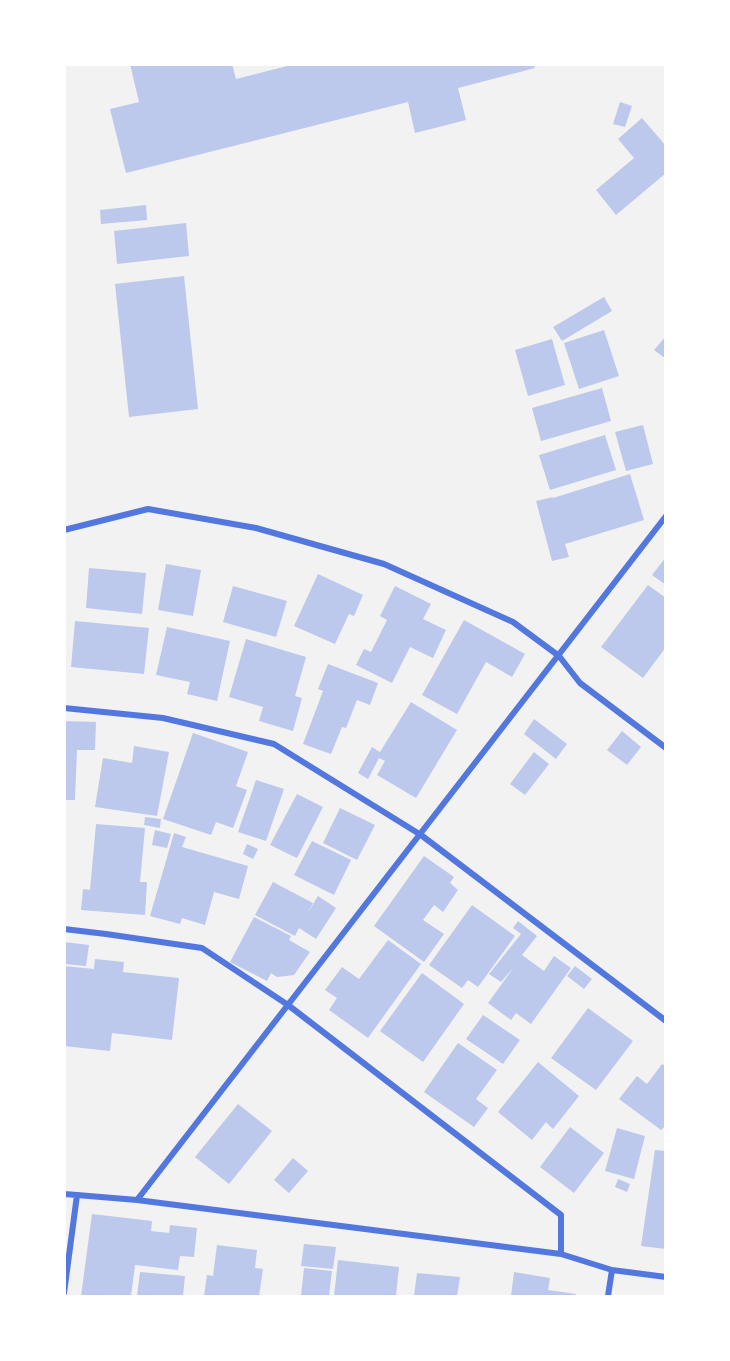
<!DOCTYPE html>
<style>
body{margin:0}
#map{position:relative;width:730px;height:1361px;overflow:hidden;background:#f2f2f2;font-family:"Source Sans 3",sans-serif}
canvas{display:block}
.frame{position:absolute;inset:0;border:66px solid #fff;pointer-events:none}
</style>
<div id="map">
<canvas width="730" height="1361"></canvas>
<div class="frame"></div>
</div>
<script>
const g = document.querySelector('canvas').getContext('2d');
g.lineJoin = 'round';
function paint(path, color) { g.fillStyle = color; g.fill(path, 'evenodd'); }
const toPath = rows => new Path2D(rows.map(r => 'M' + r).join(''));
function strokePath(path, color, width, dash) { g.strokeStyle = color; g.lineWidth = width; g.lineCap = dash ? 'butt' : 'round'; g.setLineDash(dash || []); g.stroke(path); }
const building = toPath([
 [130,64,232,64,236,79,295,64,534,64,535,68,458,88,466,120,415,133,408,102,126,173,110,109,139,102],
 [620,102,632,106,625,127,613,124],
 [642,118,666,146,666,173,616,215,596,190,634,158,618,139],
 [146,205,147,220,101,224,100,210],
 [186,223,189,256,117,264,114,231],
 [184,276,198,409,129,417,115,284],
 [604,297,612,311,562,341,553,327],
 [604,330,619,376,579,389,564,343],
 [666,336,666,359,654,350],
 [552,339,565,385,528,396,515,350],
 [602,388,611,421,541,441,532,408],
 [643,425,653,464,626,471,615,432],
 [605,435,616,470,550,490,539,455],
 [630,474,644,520,565,544,569,557,552,561,536,501,553,497,553,498],
 [666,557,666,585,652,575],
 [166,564,201,570,193,616,158,610],
 [89,568,146,573,142,614,86,608],
 [318,574,363,595,354,616,349,614,335,644,294,626],
 [648,585,666,598,666,647,643,678,601,647],
 [233,586,287,601,276,637,223,622],
 [395,586,431,604,423,619,446,630,433,658,410,647,392,683,356,665,364,649,371,652,387,620,380,616],
 [464,620,525,654,512,677,486,662,457,714,422,695],
 [75,621,149,628,144,674,71,667],
 [167,627,230,641,217,701,187,694,190,682,156,675],
 [246,639,306,657,295,696,302,698,293,731,259,721,263,707,229,697],
 [328,664,378,683,370,705,357,700,346,728,342,727,331,754,303,744,323,691,318,689],
 [411,702,457,730,416,798,377,775,385,761,379,758,368,779,358,773,372,747,380,752],
 [534,719,567,744,556,759,524,734],
 [64,721,96,722,95,750,77,750,75,800,64,800],
 [622,731,641,747,627,765,607,750],
 [193,733,248,752,236,786,247,790,233,828,216,822,211,835,163,819],
 [134,746,169,752,157,816,95,807,103,758,132,763],
 [534,752,549,764,525,795,510,784],
 [256,780,284,789,266,841,238,832],
 [297,794,323,807,297,858,270,845],
 [340,808,375,825,357,860,323,843],
 [145,817,161,819,160,828,144,825],
 [96,824,145,828,140,882,147,882,145,915,81,910,83,889,90,890],
 [155,830,171,834,167,848,152,845],
 [174,833,186,837,182,847,248,866,239,899,214,892,205,925,182,918,180,924,150,916],
 [312,841,351,860,334,895,294,875],
 [247,844,258,849,253,859,243,854],
 [424,856,454,877,450,883,458,890,443,912,434,905,423,920,444,934,424,962,374,926],
 [273,882,313,903,307,914,318,896,336,908,316,939,299,928,295,936,255,915],
 [472,905,515,936,478,987,468,980,462,988,429,965],
 [254,917,291,936,289,940,310,952,294,975,277,977,271,973,267,981,230,962],
 [518,921,537,936,522,955,544,971,554,956,571,968,531,1024,516,1013,511,1020,488,1003,514,967,501,982,489,974,521,934,513,928],
 [388,940,421,964,368,1038,329,1010,337,998,325,990,342,967,359,979],
 [64,942,89,945,86,966,64,964],
 [95,959,124,962,123,972,179,978,172,1040,112,1033,110,1051,64,1046,64,966,94,969],
 [575,966,592,979,584,989,567,976],
 [422,973,464,1004,423,1062,380,1031],
 [588,1008,633,1041,596,1090,551,1058],
 [483,1015,520,1040,503,1064,466,1039],
 [458,1043,497,1070,476,1099,488,1108,474,1127,424,1092],
 [538,1062,579,1096,553,1129,546,1122,532,1140,498,1112],
 [662,1064,666,1066,666,1125,661,1130,619,1099,637,1076,647,1084],
 [238,1104,272,1131,229,1184,195,1157],
 [570,1127,604,1153,574,1193,540,1167],
 [617,1128,645,1136,634,1179,605,1171],
 [655,1150,666,1151,666,1249,641,1246],
 [293,1158,308,1171,289,1193,274,1180],
 [618,1179,630,1184,627,1192,615,1187],
 [92,1214,152,1221,151,1231,169,1233,170,1225,197,1228,194,1257,180,1256,178,1270,135,1265,131,1296,81,1296],
 [304,1244,336,1247,333,1269,301,1266],
 [217,1245,257,1250,255,1268,263,1269,259,1296,204,1296,207,1275,213,1276],
 [338,1260,399,1267,396,1296,334,1296],
 [304,1268,332,1271,329,1296,301,1296],
 [140,1272,185,1276,183,1296,137,1296],
 [514,1272,550,1278,548,1290,576,1294,575,1296,511,1296],
 [417,1273,460,1277,457,1296,414,1296]
]);
const minor = toPath([
 [64,530,148,509,256,528,384,564,513,622,559,656,580,683,666,748],
 [64,708,163,718,274,744,421,835,666,1021],
 [64,929,106,934,202,948,288,1005,561,1215,561,1254],
 [64,1194,77,1195,64,1293],
 [77,1195,137,1200,666,516],
 [137,1200,561,1254,612,1270,666,1277],
 [608,1296,612,1270]
]);
paint(building, '#bdc9ec');
strokePath(minor, '#5277de', 6);
</script>
